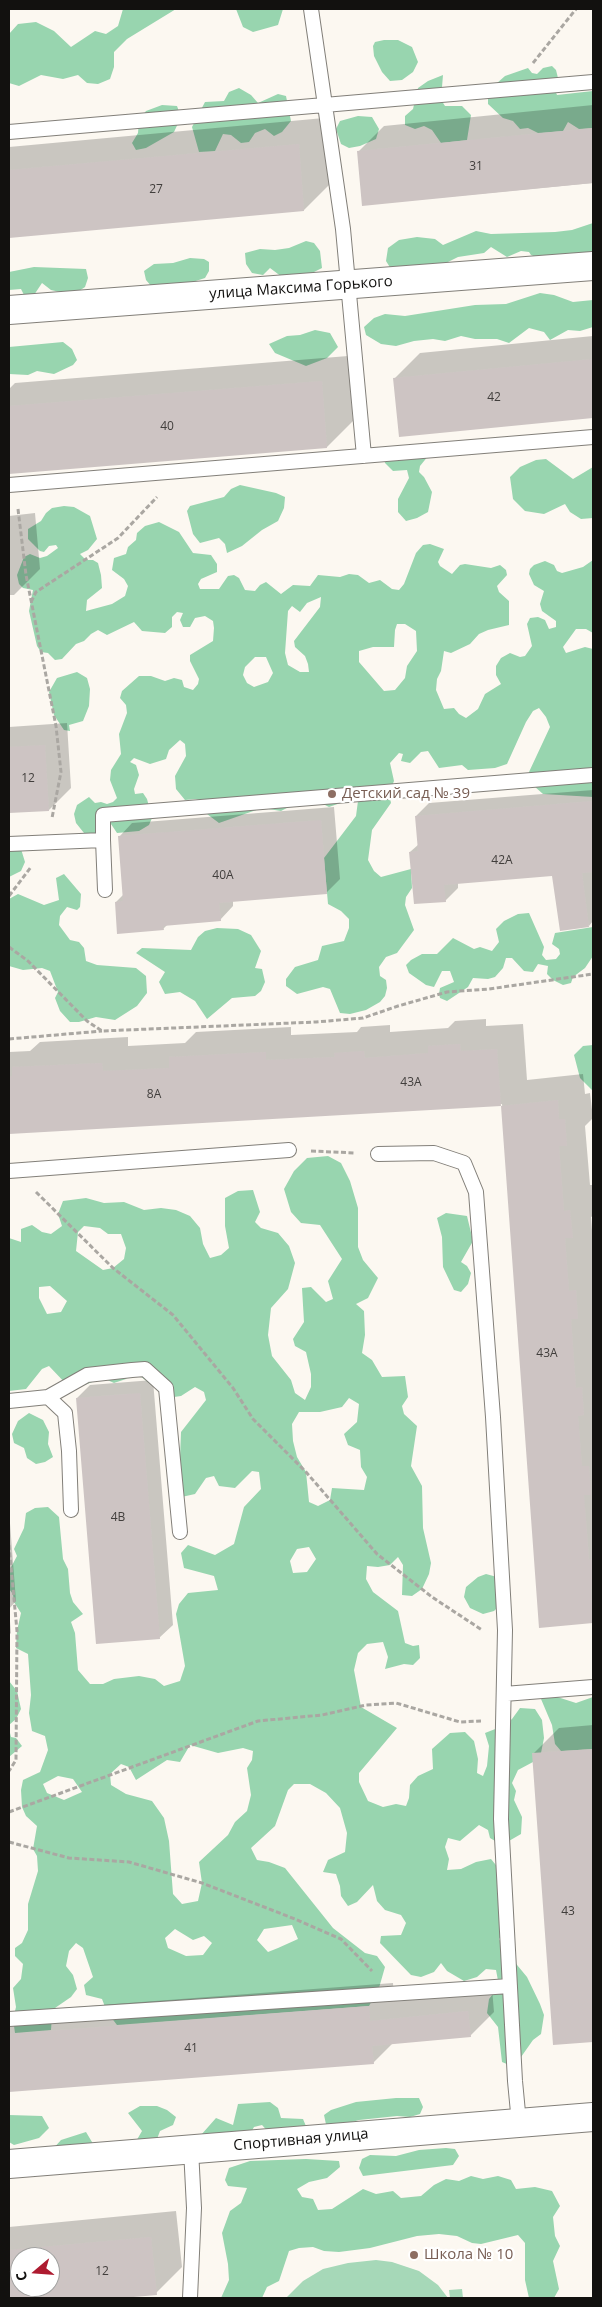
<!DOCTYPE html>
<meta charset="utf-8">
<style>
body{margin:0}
#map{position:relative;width:602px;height:2307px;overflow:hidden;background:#fcf8f1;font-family:"Open Sans",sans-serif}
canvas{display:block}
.frame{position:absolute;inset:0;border:10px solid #12110f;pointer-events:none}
.north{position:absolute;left:10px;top:2247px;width:50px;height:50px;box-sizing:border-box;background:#fff;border:1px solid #a0a09f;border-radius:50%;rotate:252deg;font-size:14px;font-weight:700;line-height:20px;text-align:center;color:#12110f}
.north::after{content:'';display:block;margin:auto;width:18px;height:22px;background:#ae1b30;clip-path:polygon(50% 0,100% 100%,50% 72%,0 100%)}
</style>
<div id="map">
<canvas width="602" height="2307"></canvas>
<div class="frame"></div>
<div class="north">С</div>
</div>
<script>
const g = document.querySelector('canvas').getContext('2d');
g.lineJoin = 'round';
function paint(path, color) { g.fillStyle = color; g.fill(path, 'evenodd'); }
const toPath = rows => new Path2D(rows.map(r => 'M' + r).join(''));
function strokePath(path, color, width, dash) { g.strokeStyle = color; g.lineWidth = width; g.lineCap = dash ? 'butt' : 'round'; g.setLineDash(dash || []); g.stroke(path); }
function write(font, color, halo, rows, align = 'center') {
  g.font = font + ' "Open Sans",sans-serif'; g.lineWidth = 4.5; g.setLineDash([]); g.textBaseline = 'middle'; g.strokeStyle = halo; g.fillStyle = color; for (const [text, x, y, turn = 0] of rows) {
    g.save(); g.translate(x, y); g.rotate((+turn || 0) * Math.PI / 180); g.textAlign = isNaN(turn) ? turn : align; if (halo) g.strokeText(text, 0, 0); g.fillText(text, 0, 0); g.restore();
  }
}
const green = toPath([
 [376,2260,392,2262,419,2271,438,2285,448,2298,286,2298,303,2281,323,2269,348,2263],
 [462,2289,463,2298,450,2298,449,2290]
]);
const forest = toPath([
 [123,9,176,9,127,39,114,52,114,67,110,79,98,84,87,83,78,75,63,79,41,75,19,86,9,83,9,34,18,24,36,22,54,31,71,47,95,31,106,34,118,26],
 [236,9,283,9,278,25,253,32,243,27],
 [384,40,398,40,412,47,418,62,413,72,402,80,390,81,382,72,374,56,373,46,375,42],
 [552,66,556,70,558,78,553,85,557,95,593,91,593,128,579,129,568,122,563,131,538,133,528,128,520,129,513,121,503,118,488,104,488,91,505,76,528,68,532,73,537,74,543,68],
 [443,75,442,87,438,95,445,106,462,106,471,115,467,140,441,143,432,130,424,126,415,129,405,125,405,116,413,109,418,88,428,81],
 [239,88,251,95,258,103,278,94,286,96,291,121,282,132,274,136,265,129,255,133,249,142,241,143,231,135,223,134,215,151,199,152,192,127,205,102,224,101,229,92],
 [162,105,177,106,181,117,174,132,146,148,136,150,132,143,138,133,139,120,146,111],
 [358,116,372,117,379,129,376,139,360,146,349,148,341,144,336,129,340,121],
 [593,223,593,255,574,253,543,260,531,255,529,252,521,251,507,257,491,247,484,253,458,257,438,267,391,269,386,261,388,248,399,240,417,237,435,239,443,245,476,231,491,234,555,232,572,230],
 [306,241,314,243,320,251,322,268,298,280,286,280,270,268,263,275,252,273,246,264,245,253,260,249,275,250,289,248],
 [190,258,204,259,209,262,209,271,205,278,174,288,152,287,146,280,144,271,154,264,173,263],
 [34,267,86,269,88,278,85,287,73,295,51,290,42,283,32,298,25,297,21,289,9,290,9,272],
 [540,293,554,295,573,302,593,300,593,327,580,331,568,330,550,340,544,332,529,328,509,343,497,339,475,339,461,336,445,341,433,339,414,341,396,346,381,344,366,335,364,327,374,318,385,314,405,316,475,305,506,304],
 [315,330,330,333,338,347,327,358,306,366,275,353,269,344,287,336,300,335],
 [63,342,72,349,77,360,73,365,54,374,37,371,28,375,9,374,9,347],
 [433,450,420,466,419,472,424,477,432,492,428,512,417,518,406,521,398,512,398,499,409,478,407,470,393,471,385,463,383,455],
 [546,459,573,479,593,467,593,518,581,519,570,512,565,504,544,514,525,511,513,499,510,477,520,467,536,460],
 [240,485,276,493,285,497,284,508,278,521,262,530,242,546,227,553,225,544,219,538,200,543,193,534,187,511,190,506,224,497,231,489],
 [64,506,74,507,90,516,97,539,88,550,80,554,86,560,93,560,98,563,101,575,102,588,87,600,86,611,112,604,125,596,128,586,124,579,112,570,114,558,126,554,128,547,136,540,137,533,145,526,159,522,179,532,193,553,211,555,217,564,217,572,201,579,198,584,200,589,219,589,228,576,234,575,239,578,245,590,255,591,260,585,266,582,281,594,293,585,310,586,318,575,340,577,349,574,358,575,369,583,380,580,392,589,399,590,404,584,416,553,423,545,430,544,444,549,438,562,440,566,452,574,460,565,465,564,491,568,500,565,506,570,507,575,497,586,499,592,509,601,509,625,488,630,479,634,470,644,451,653,444,651,441,671,437,679,436,690,444,709,454,708,459,714,466,718,478,709,485,694,501,684,496,675,496,666,501,658,510,653,520,657,525,656,532,646,527,624,530,618,538,617,545,620,549,629,556,627,556,621,542,611,540,604,544,591,534,585,529,574,530,569,534,565,545,561,554,565,557,571,562,573,583,567,593,560,593,633,586,629,576,629,563,647,566,653,585,647,593,649,593,797,543,794,534,786,529,772,550,727,546,717,539,708,533,711,526,722,507,764,495,768,468,770,462,765,439,768,428,751,421,752,410,763,401,761,403,754,399,753,390,763,394,781,389,793,391,803,372,830,368,860,374,871,381,877,411,869,412,888,406,897,405,905,414,930,397,953,386,957,379,967,380,976,386,980,387,988,385,996,380,1002,366,1010,350,1014,340,1013,330,989,323,987,297,994,286,986,286,979,295,967,318,960,322,946,344,941,349,928,349,919,341,911,328,904,324,858,356,816,358,801,349,800,329,807,323,804,316,793,281,811,262,808,219,823,207,814,203,801,196,799,185,800,176,789,175,776,186,756,185,744,180,740,169,750,166,759,150,764,134,758,130,762,136,765,139,775,134,789,135,794,143,793,147,799,152,818,149,825,139,831,117,833,109,821,101,835,88,838,76,823,74,814,77,805,89,797,95,803,101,802,107,804,113,802,117,798,110,780,111,770,121,754,119,734,127,713,126,705,120,698,122,691,139,676,151,676,165,681,174,678,182,680,184,687,193,690,198,684,199,679,190,661,190,655,213,641,214,628,213,621,205,616,195,618,190,627,183,627,180,620,183,613,177,612,172,617,172,627,165,633,142,631,134,622,107,635,98,630,91,634,84,641,76,644,62,659,55,660,48,653,41,652,37,646,29,611,33,590,23,588,19,584,17,575,24,557,30,554,40,558,47,556,58,548,56,545,49,546,44,552,40,551,28,539,28,529,41,521,46,513,52,508],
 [321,597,320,607,294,641,295,647,305,656,308,664,309,672,300,672,288,665,285,653,288,611,292,606,300,612,307,603],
 [397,624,405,624,416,631,417,651,407,666,405,678,395,690,384,691,359,662,359,651,373,647,394,647,395,630],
 [255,657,266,657,273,673,268,682,254,687,247,683,243,675,245,667],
 [77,672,87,678,90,689,89,706,83,721,69,725,70,731,64,730,54,715,49,692,57,678],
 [9,846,21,849,25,862,21,871,9,877],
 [64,874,81,894,80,907,77,910,67,907,60,916,59,925,70,940,79,942,84,948,86,961,97,965,136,968,146,976,147,993,137,1006,115,1020,96,1017,79,1022,70,1022,60,1011,55,998,58,992,50,971,42,968,23,970,9,966,9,899,18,894,44,905,59,900,56,878],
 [529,913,544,947,542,955,546,960,556,959,560,954,559,949,552,944,555,933,593,927,593,956,585,968,573,977,571,983,563,985,553,980,547,974,548,966,538,964,533,972,524,971,512,958,506,958,503,968,495,977,488,979,473,978,468,987,447,1001,440,998,439,994,440,988,454,982,450,971,442,971,434,987,426,985,409,973,406,965,411,960,422,954,437,954,453,938,474,949,480,947,492,951,499,942,496,929,504,921,518,914],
 [217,928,238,929,251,935,261,951,255,968,262,969,265,982,261,991,255,996,232,998,207,1019,195,1001,180,992,165,994,159,982,165,972,136,953,142,948,191,950,198,937,205,931],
 [593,1045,593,1091,580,1078,574,1055,583,1046],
 [328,1156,341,1163,350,1181,358,1208,358,1247,363,1260,378,1278,368,1298,356,1304,364,1311,365,1335,362,1353,372,1360,382,1377,405,1376,408,1397,402,1406,404,1414,417,1426,411,1466,422,1486,423,1528,431,1563,429,1574,422,1589,412,1596,402,1595,403,1565,398,1557,390,1565,378,1567,367,1566,366,1579,373,1592,398,1611,405,1643,413,1646,419,1645,420,1658,413,1665,404,1664,385,1669,388,1657,383,1642,367,1644,358,1653,354,1670,361,1707,397,1728,359,1773,359,1782,368,1801,383,1807,396,1804,406,1806,409,1798,410,1785,418,1776,433,1769,432,1749,450,1733,465,1732,474,1741,478,1759,477,1773,483,1776,487,1766,489,1746,485,1733,503,1726,512,1719,520,1708,535,1709,542,1720,544,1738,541,1753,533,1762,518,1770,512,1783,516,1791,514,1800,522,1817,521,1834,502,1845,490,1838,488,1830,479,1825,460,1841,448,1838,445,1847,449,1859,447,1870,461,1869,476,1862,491,1859,504,1875,512,1891,512,1900,507,1926,499,1939,508,1954,527,1977,540,2004,544,2015,541,2034,533,2040,514,2067,502,2062,498,2027,487,2013,489,1999,499,1986,496,1970,486,1969,477,1977,464,1981,447,1971,441,1963,434,1972,421,1977,411,1975,380,1943,381,1936,401,1935,406,1923,401,1915,385,1910,377,1901,373,1885,357,1902,348,1906,341,1896,340,1886,336,1874,323,1872,328,1860,345,1852,347,1833,340,1808,326,1793,310,1784,294,1784,288,1790,275,1826,251,1848,257,1860,269,1862,285,1868,333,1928,365,1953,377,1956,385,1967,379,1988,369,2006,117,2025,107,2012,102,1999,86,1995,84,1985,93,1977,83,1948,76,1943,69,1951,66,1966,73,1975,77,1989,71,1997,55,2008,52,2016,51,2030,15,2033,13,2019,16,2007,13,1988,21,1979,23,1964,15,1956,15,1948,22,1943,28,1930,28,1904,38,1871,37,1856,33,1849,37,1826,26,1816,22,1807,21,1790,23,1780,40,1772,48,1750,45,1736,32,1731,29,1713,31,1695,28,1654,16,1648,17,1631,21,1613,14,1602,13,1594,9,1589,9,1571,17,1556,14,1549,24,1528,26,1513,35,1508,48,1507,59,1517,63,1559,68,1569,70,1593,73,1602,83,1614,71,1622,75,1633,78,1670,90,1684,103,1684,114,1679,139,1676,155,1679,164,1686,180,1681,185,1666,176,1614,179,1604,188,1593,218,1590,214,1576,184,1568,181,1553,188,1545,215,1555,234,1544,244,1507,261,1489,259,1472,252,1471,235,1488,219,1486,214,1476,206,1478,195,1494,177,1498,173,1467,180,1458,181,1432,206,1400,204,1392,195,1387,181,1396,167,1398,133,1370,126,1379,114,1383,103,1378,79,1387,68,1386,49,1366,42,1369,26,1389,9,1391,9,1238,21,1242,21,1229,32,1225,42,1232,51,1234,62,1226,58,1214,63,1201,86,1198,104,1203,124,1202,144,1210,161,1208,176,1210,190,1216,200,1228,203,1244,210,1258,221,1255,229,1248,225,1226,225,1198,238,1191,253,1190,260,1212,255,1222,261,1228,278,1233,289,1246,295,1263,288,1289,271,1308,268,1335,272,1356,291,1380,295,1393,305,1400,311,1387,311,1374,306,1352,295,1346,293,1339,304,1322,302,1288,311,1287,326,1302,333,1299,328,1281,342,1259,320,1225,301,1223,291,1212,284,1189,294,1171,307,1158],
 [84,1226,100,1228,108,1234,121,1234,126,1248,124,1259,113,1268,103,1270,76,1251,78,1232],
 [50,1286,67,1301,61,1312,47,1314,39,1298,39,1287],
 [349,1398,359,1404,357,1422,344,1434,348,1445,360,1450,361,1467,367,1477,364,1490,332,1488,330,1500,318,1506,309,1502,306,1472,297,1457,293,1441,292,1424,299,1412,320,1412,342,1407],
 [309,1547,316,1559,307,1572,293,1573,290,1561,297,1549],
 [190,1745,218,1753,243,1748,253,1751,252,1760,247,1768,251,1795,247,1811,235,1822,228,1835,199,1862,202,1883,198,1901,182,1904,173,1894,169,1841,164,1818,152,1801,126,1794,111,1785,110,1774,121,1764,129,1767,136,1780,167,1760,180,1762],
 [58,1776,73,1779,82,1792,64,1800,47,1793,43,1784],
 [292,1925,298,1939,278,1948,268,1952,257,1940,264,1929],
 [175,1929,193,1940,204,1936,212,1943,203,1955,186,1956,168,1948,165,1938],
 [446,1213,467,1216,473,1241,461,1262,467,1266,471,1273,468,1284,461,1292,454,1290,443,1267,442,1237,437,1218],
 [29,1413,43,1420,49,1432,48,1444,53,1457,45,1462,36,1464,27,1458,24,1448,14,1443,12,1434,18,1421],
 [486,1574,497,1577,496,1589,503,1602,494,1611,483,1614,470,1608,464,1597,466,1587,478,1577],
 [9,1681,17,1691,21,1709,16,1719,9,1725],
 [548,1694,576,1703,593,1697,593,1756,593,1749,561,1751,555,1744,552,1725,541,1699],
 [9,1729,11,1737,16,1738,22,1746,9,1757],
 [396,2098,419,2098,423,2107,420,2114,410,2117,397,2116,359,2120,327,2129,324,2115,331,2110,356,2102],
 [270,2102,278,2108,281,2118,303,2119,308,2131,272,2136,262,2125,254,2127,250,2134,201,2135,216,2118,233,2125,238,2104],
 [140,2106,157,2106,167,2110,176,2117,173,2125,160,2131,157,2139,135,2143,142,2131,128,2113],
 [9,2115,42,2116,49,2128,39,2138,14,2145,9,2142],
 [86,2132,95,2147,52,2150,61,2140],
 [446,2148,455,2149,459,2156,453,2165,363,2176,359,2168,362,2159,370,2155,396,2156,419,2150],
 [306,2159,339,2161,340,2167,327,2178,309,2182,297,2189,302,2197,313,2199,318,2210,332,2209,363,2189,376,2194,393,2191,401,2198,421,2196,434,2185,446,2179,459,2181,471,2176,483,2179,498,2176,511,2180,516,2189,535,2187,552,2191,560,2206,553,2217,555,2236,560,2246,553,2261,559,2289,554,2298,529,2298,525,2280,525,2243,518,2235,481,2244,472,2243,457,2236,439,2234,417,2236,370,2248,339,2252,324,2251,313,2247,299,2248,289,2251,279,2281,267,2287,262,2298,221,2298,229,2280,228,2264,222,2233,230,2211,241,2203,247,2188,228,2186,225,2180,229,2168,250,2161]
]);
const shadow = toPath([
 [593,105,593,183,363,205,358,152,384,126],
 [324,118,330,184,304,210,9,237,9,147],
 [593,336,593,417,400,435,394,379,420,353],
 [348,356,353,421,327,447,9,473,9,389,15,383],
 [35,513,40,569,14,595,9,595,9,516],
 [67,723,71,788,49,810,9,812,9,727],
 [593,790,593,921,589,926,553,874,458,882,458,888,445,901,410,852,419,844,416,816,429,803],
 [334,807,340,879,326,893,233,901,233,906,220,920,168,924,163,929,116,902,124,894,119,837,132,823],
 [486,1019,486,1026,523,1024,527,1080,583,1074,585,1094,590,1093,593,1118,585,1126,590,1185,593,1185,593,1216,591,1217,593,1244,593,1622,540,1626,502,1104,9,1132,9,1052,30,1051,40,1042,128,1037,128,1046,185,1043,196,1032,291,1027,291,1035,357,1032,361,1027,390,1025,390,1032,448,1028,455,1021],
 [153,1380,173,1625,159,1638,77,1398,90,1385],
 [9,1510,16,1601,9,1609,11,1633,9,1635],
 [593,1725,593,2041,554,2044,533,1754,559,1728],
 [393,1983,394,1998,492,1988,494,2012,470,2036,393,2043,373,2063,9,2091,9,2012],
 [176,2211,182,2267,156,2293,107,2298,9,2298,9,2227],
 [20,2257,50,2257,50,2287,20,2287]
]);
const building = toPath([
 [593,128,593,183,362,206,357,151],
 [299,144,304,211,9,238,9,170],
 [593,359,593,418,399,437,393,378],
 [322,381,327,448,9,474,9,406],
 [45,745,49,811,9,813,9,747],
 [593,801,593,872,582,873,589,927,560,931,552,876,444,885,446,902,414,904,409,852,418,851,415,816],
 [321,820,327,894,219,903,221,921,163,926,164,930,117,934,115,902,123,901,118,836],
 [460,1044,461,1051,497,1049,501,1106,9,1134,9,1077,12,1076,12,1067,102,1063,103,1071,169,1068,169,1057,266,1052,266,1060,335,1057,334,1053,364,1051,365,1058,428,1053,428,1046],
 [558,1100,559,1119,565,1119,567,1146,559,1146,564,1211,570,1210,573,1238,565,1238,569,1291,576,1290,578,1319,571,1319,576,1388,582,1387,584,1415,578,1416,582,1466,589,1466,591,1495,584,1495,589,1559,593,1559,593,1586,591,1587,593,1623,539,1628,501,1106],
 [140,1393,160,1639,96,1644,76,1398],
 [593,1749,593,2042,553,2045,532,1753],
 [369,2006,370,2021,468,2011,471,2037,372,2046,374,2064,9,2092,9,2034],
 [151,2237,157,2295,122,2298,9,2298,9,2250],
 [20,2257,50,2257,50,2287,20,2287]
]);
const path = toPath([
 [533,63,576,9],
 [18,509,26,575,56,726,61,772,52,818],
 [31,602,36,592,118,538,157,497],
 [9,896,31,867],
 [9,947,28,961,87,1021,102,1031,316,1022,363,1018,398,1006,447,992,489,989,593,974],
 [9,1039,102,1031],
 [311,1151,355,1153],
 [36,1192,113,1268,173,1315,233,1388,253,1419,306,1472,377,1554,432,1597,482,1630],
 [9,1545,17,1631,16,1760,9,1771],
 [9,1812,258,1721,322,1715,366,1705,396,1703,460,1722,481,1721],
 [9,1842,69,1858,129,1862,202,1883,295,1919,341,1939,372,1971]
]);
const service = toPath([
 [311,9,343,229,364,456],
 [9,132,593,82],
 [9,485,593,437],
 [103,840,105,890],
 [9,844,103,840,103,815,593,775],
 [378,1154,434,1153,464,1163,476,1192,493,1417,505,1630,501,1819,515,2081,519,2123],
 [9,1171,289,1150],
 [48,1397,87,1375,132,1370,145,1369,166,1388,180,1532],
 [9,1401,48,1397,65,1413,69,1451,71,1510],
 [504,1694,593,1687],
 [9,2019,510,1986],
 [190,2298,194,2208,191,2149]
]);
const minor = toPath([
 [9,2164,593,2117]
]);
const secondary = toPath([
 [9,310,593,266]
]);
const markers = [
 [332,794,5,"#8d6e63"],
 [414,2255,5,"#8d6e63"]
];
const numberNames = [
 ["31",476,167],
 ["27",156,190],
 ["42",494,398],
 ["40",167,427],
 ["12",28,779],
 ["42А",502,861],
 ["40А",223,876],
 ["43А",411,1083],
 ["8А",154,1095],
 ["43А",547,1354],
 ["4В",118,1518],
 ["43",568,1912],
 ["41",191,2049],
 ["12",102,2272]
];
const streetNames = [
 ["улица Максима Горького",301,288,-4],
 ["Спортивная улица",301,2140,-5]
];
const educationNames = [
 ["Детский сад № 39",342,794],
 ["Школа № 10",424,2255]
];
paint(green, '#a6d8b8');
paint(forest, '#98d5af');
paint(shadow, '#0003');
paint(building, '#cdc4c3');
strokePath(service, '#827f79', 16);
strokePath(minor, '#827f79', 30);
strokePath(secondary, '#827f79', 30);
strokePath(path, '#aaa7a2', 3, [5, 2.5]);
strokePath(service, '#fff', 14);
strokePath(minor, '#fff', 28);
strokePath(secondary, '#fff', 28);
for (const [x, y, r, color] of markers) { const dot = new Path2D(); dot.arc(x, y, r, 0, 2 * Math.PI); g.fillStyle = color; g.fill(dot); strokePath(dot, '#fff', 2); }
write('12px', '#413e3c', null, numberNames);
write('15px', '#12110f', '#fff', streetNames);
write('15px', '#785e54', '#fff', educationNames, 'left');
</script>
